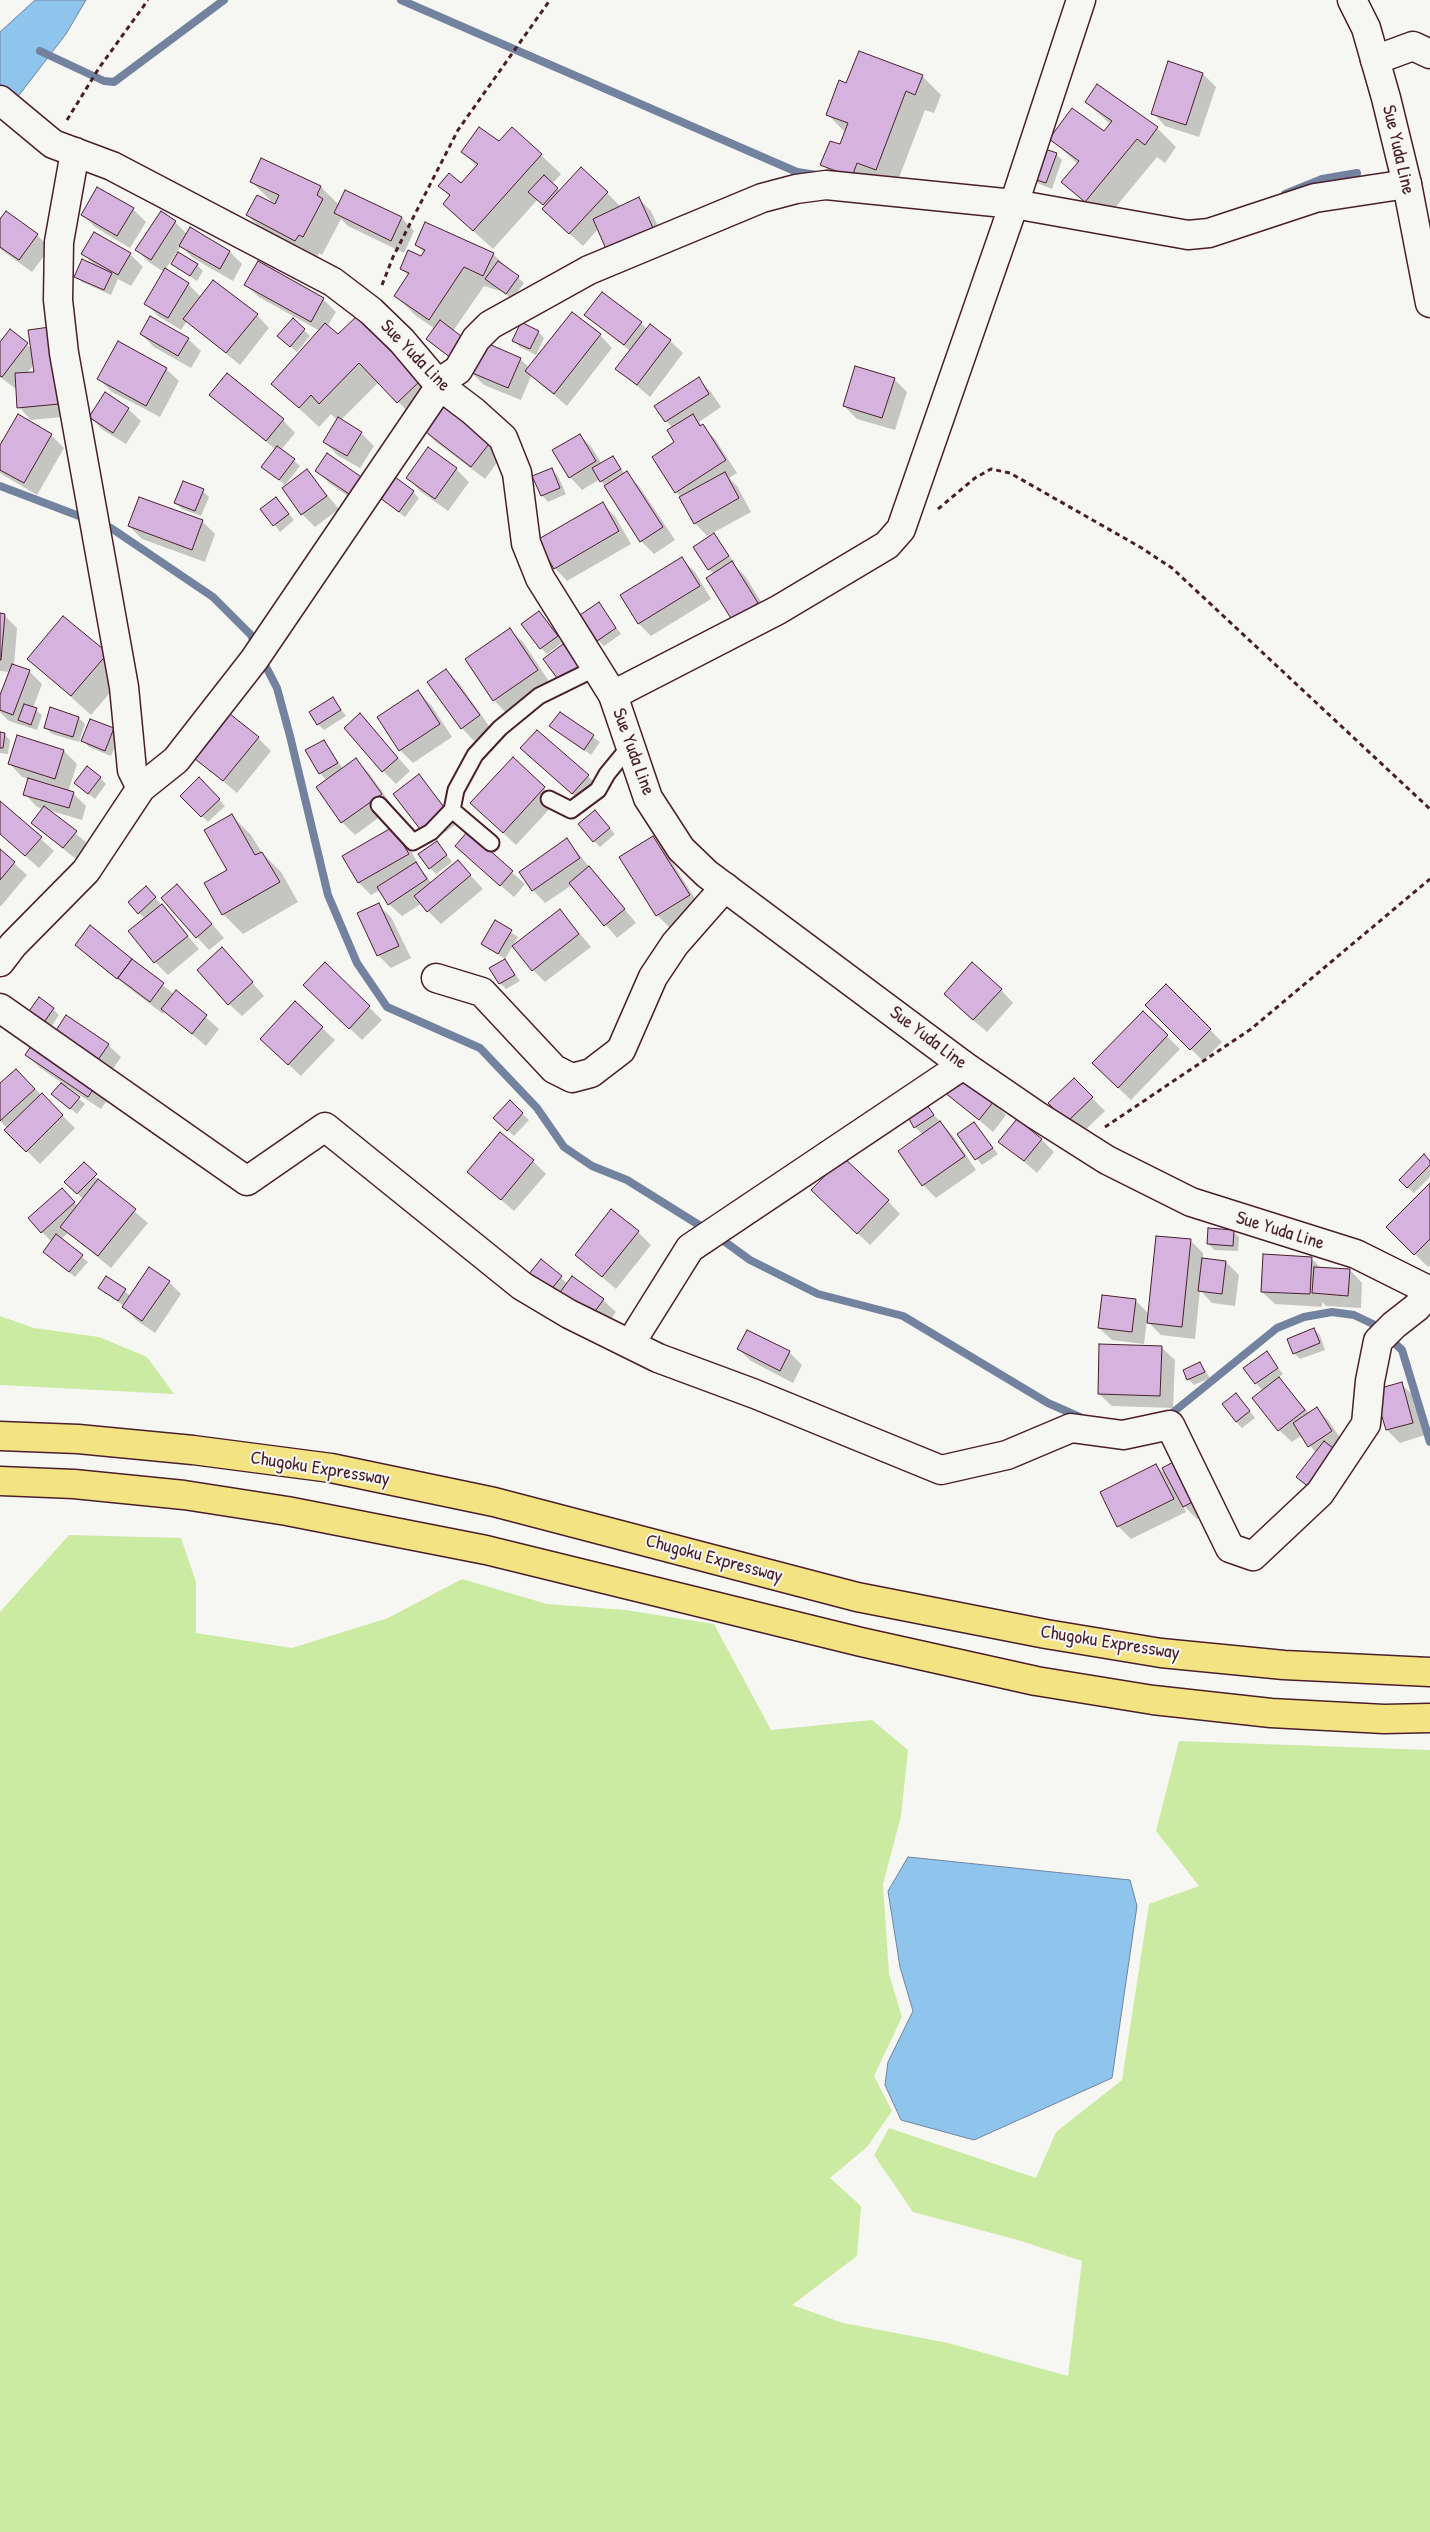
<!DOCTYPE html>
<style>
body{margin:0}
canvas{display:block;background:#f6f6f2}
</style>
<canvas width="1430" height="2532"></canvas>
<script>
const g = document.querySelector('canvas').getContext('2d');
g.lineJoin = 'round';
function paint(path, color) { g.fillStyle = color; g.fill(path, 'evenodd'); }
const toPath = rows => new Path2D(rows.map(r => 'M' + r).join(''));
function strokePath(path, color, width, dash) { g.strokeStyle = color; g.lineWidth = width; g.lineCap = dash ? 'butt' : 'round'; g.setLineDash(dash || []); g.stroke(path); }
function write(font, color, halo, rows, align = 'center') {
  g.font = font + ' "Patrick Hand",sans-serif'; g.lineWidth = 4; g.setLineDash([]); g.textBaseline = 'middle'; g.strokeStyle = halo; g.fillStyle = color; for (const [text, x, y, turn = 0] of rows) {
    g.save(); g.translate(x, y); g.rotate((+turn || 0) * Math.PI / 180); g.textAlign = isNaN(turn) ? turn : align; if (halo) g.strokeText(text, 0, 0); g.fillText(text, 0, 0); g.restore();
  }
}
const green = toPath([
 [0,1316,34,1328,99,1337,147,1357,174,1394,0,1385],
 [69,1535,181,1538,196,1582,196,1633,292,1648,388,1618,462,1579,547,1604,625,1610,714,1624,771,1730,872,1720,908,1750,901,1816,883,1884,889,1974,902,2017,874,2076,892,2111,867,2147,830,2178,861,2206,857,2256,792,2305,843,2323,948,2343,1068,2376,1082,2261,1018,2240,913,2212,874,2155,889,2128,1036,2178,1056,2132,1122,2080,1149,1904,1199,1886,1156,1831,1179,1741,1430,1750,1430,2532,0,2532,0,1612]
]);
const water = toPath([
 [35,0,86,0,66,34,0,120,0,32,35,0],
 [908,1857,1130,1880,1137,1906,1112,2078,974,2140,901,2120,885,2085,888,2062,913,2011,900,1967,888,1891,908,1857]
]);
const shadow = toPath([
 [1169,63,1203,74,1216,87,1199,137,1165,126,1153,113],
 [922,76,941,95,934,113,925,110,895,188,841,184,822,164,840,146,845,132,827,114],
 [1098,86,1157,128,1176,147,1165,163,1157,157,1105,220,1063,182,1078,164,1051,139,1104,133,1110,124,1086,102],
 [512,128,561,174,552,184,560,191,607,193,621,207,639,199,651,211,665,241,598,229,583,246,556,221,538,199,493,249,444,204,451,197,440,186,461,185,477,167,463,152,499,142],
 [1056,154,1062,160,1052,189,1032,181],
 [262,159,321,187,339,205,345,191,402,218,414,231,404,253,348,226,341,219,322,255,319,253,315,260,267,234,247,215,275,206,277,203,271,201,251,181],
 [133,209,146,222,130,248,95,227,82,214],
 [0,221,37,235,50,248,32,272,0,249],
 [175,222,187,234,190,229,230,252,242,264,233,281,193,258,181,246,165,270,188,284,201,297,257,315,269,328,240,365,187,321,181,330,158,316,146,303,164,272,150,263,137,250],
 [416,245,493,254,524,283,512,299,503,292,484,286,453,331,435,329,415,315,396,296,409,276,401,269,421,258,425,253],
 [83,253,130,254,143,267,131,286,118,279,111,295,82,282,76,276,96,267],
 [172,264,197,265,203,271,197,281],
 [246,285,323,299,336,312,327,327,338,336,357,318,438,401,417,421,379,382,341,420,361,433,374,446,360,468,337,455,325,442,338,421,331,414,319,427,273,384,320,331,259,297],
 [586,315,641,323,647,329,670,341,683,353,650,397,617,369,630,351],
 [293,320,310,336,297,352,285,342],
 [10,331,32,349,72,416,31,420,19,407,17,387,16,389,0,377,0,344],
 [35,364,36,373,27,373],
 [538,332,544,338,536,355,520,347,514,341],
 [141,334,188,339,201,351,191,368,154,347],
 [600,335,612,348,567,406,531,376,521,400,484,385,471,372,520,359,530,368],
 [166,369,179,381,160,417,112,392,99,379],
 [698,379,711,392,721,407,699,422,715,439,737,473,729,478,737,486,751,512,707,536,695,523,681,497,676,492,676,443,672,428,655,406],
 [894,379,907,392,895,430,857,419,844,406],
 [211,395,283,420,295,433,281,450,300,466,285,485,263,467,276,450],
 [443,403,504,453,485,479,436,442,423,429],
 [128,409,141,421,126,444,103,430,90,417],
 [51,435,64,448,37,495,0,473,0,448],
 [580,435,592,448,602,464,613,457,625,474,639,486,675,540,654,554,641,541,600,479,582,490,570,477],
 [456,469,469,482,448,511,420,491,408,478],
 [317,470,413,492,419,498,405,517,378,496,368,510,329,483],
 [552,470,558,476,566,494,548,502,542,495],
 [307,471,339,509,315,527,302,514],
 [203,491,209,497,201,516,182,509,176,503],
 [276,498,294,520,280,532,262,509],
 [602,504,615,516,631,544,567,581,555,568],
 [202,521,215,534,205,562,142,539,129,526],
 [714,535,734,562,732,563,745,576,770,616,746,632,714,574,709,569],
 [682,559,695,572,711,599,651,636,638,623],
 [599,604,621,634,604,646,598,640],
 [539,613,563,642,547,654,541,648],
 [0,615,4,615,17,628,14,666,29,671,42,684,33,708,42,715,37,730,9,721,0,712,0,698,10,672,0,671],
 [63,618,126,674,91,715,29,659],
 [510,630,523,642,550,683,506,713,494,700],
 [446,670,459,683,491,729,474,741,462,728],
 [418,692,431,705,452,737,413,763,400,750],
 [333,699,346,716,324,730,318,724],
 [560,713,600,742,591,755,551,726],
 [360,715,410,771,396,784,383,771],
 [79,718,85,724,79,742,52,734,46,728],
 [113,729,119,736,111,756,89,747,83,741],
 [0,733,4,734,10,740,8,754,0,753],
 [18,737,64,751,77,764,68,792,73,793,86,806,82,820,48,810,88,844,77,860,32,823,43,809,37,807,25,794,29,779,22,777,10,764],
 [258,738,271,751,237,793,196,758],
 [324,741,343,769,356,760,369,773,393,807,355,835,342,822,327,781,320,773],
 [522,748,588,776,600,789,585,806],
 [513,759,557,801,516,845,484,815],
 [419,776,458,823,433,841,421,828],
 [100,778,106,784,95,799,75,783],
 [199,779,225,806,208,822,182,796],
 [0,802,54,851,39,868,0,834],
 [232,816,251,835,262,853,281,872,298,902,243,934,223,914,206,884,229,870],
 [601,818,615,834,600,847,594,841],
 [393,828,406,841,420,868,432,883,458,862,483,889,441,924,421,904,402,916,389,904,380,890,371,895,359,883,344,856],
 [468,833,525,884,514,897,470,859],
 [653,838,665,851,701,908,670,928,657,915],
 [567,840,636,923,617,938,572,885,545,903,533,890],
 [442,849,452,862,436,874,430,868],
 [0,851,27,875,1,906,0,906],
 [152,894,199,949,168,975,155,962,145,919,139,913],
 [190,898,224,938,209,950,197,937],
 [378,905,391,917,411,958,391,968,378,955],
 [560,910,591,947,545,982,533,970],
 [495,922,518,937,505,959,483,944],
 [90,927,174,994,176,991,219,1029,206,1046,165,1011,163,1014,89,957,76,945],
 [505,960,520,981,506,989,500,983],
 [234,962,264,996,242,1016,229,1004],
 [325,964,382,1020,362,1040,318,998],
 [1166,985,1222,1042,1203,1061,1147,1005],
 [1001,990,1013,1003,987,1032,958,1007],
 [53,1009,59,1015,47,1033,32,1023],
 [1143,1013,1180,1049,1131,1100,1106,1076],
 [322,1028,335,1040,301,1076,274,1051],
 [108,1045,121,1057,108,1076,67,1047],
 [26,1055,110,1096,101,1109,63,1084,62,1085,85,1104,77,1114,53,1094,62,1083,39,1067],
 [1074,1080,1105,1111,1081,1134,1050,1103],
 [29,1083,75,1128,40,1164,6,1130,8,1129,0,1121,0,1085],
 [945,1091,993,1102,1006,1115,993,1132],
 [510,1102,529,1120,514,1136,500,1124],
 [927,1107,953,1136,976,1170,936,1198,923,1185,923,1135,915,1127],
 [974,1124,998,1154,982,1165,959,1135],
 [1041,1139,1054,1152,1037,1173,1000,1141],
 [533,1161,546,1174,514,1211,469,1172],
 [1430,1163,1430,1177,1414,1193,1400,1180],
 [84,1164,101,1183,148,1223,111,1268,68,1233,61,1239,88,1262,75,1277,44,1252,52,1242,42,1232,62,1190,78,1206,84,1200,66,1182],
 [1430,1185,1430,1265,1428,1267,1388,1227],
 [888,1201,900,1214,870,1245,825,1202],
 [1233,1231,1239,1237,1238,1251,1214,1250,1208,1243],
 [638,1232,651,1245,616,1289,576,1255],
 [1191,1241,1203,1253,1203,1259,1226,1262,1239,1275,1235,1306,1212,1303,1200,1290,1195,1339,1161,1335,1147,1321,1144,1344,1112,1340,1099,1328,1135,1300,1149,1314],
 [1311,1258,1322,1269,1350,1270,1362,1283,1361,1308,1326,1306,1322,1302,1322,1307,1275,1304,1262,1292],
 [542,1261,568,1284,603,1300,616,1312,603,1330,552,1301],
 [106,1278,131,1296,169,1282,181,1294,155,1333,136,1320,124,1306,99,1288],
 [1314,1329,1320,1335,1325,1350,1300,1359,1294,1353],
 [1162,1348,1175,1360,1173,1408,1112,1406,1099,1394],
 [738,1349,789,1352,802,1365,793,1383,751,1361],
 [1266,1353,1283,1374,1278,1378,1309,1413,1316,1408,1329,1421,1344,1444,1310,1490,1298,1477,1316,1453,1302,1435,1292,1442,1279,1430,1263,1391,1256,1383],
 [1200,1363,1210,1378,1194,1385,1188,1379],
 [1401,1384,1414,1396,1425,1435,1400,1443,1387,1430],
 [1242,1401,1255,1418,1242,1428,1236,1422],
 [1156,1466,1212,1511,1197,1519,1183,1505,1186,1512,1131,1539,1118,1526]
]);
const stream = toPath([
 [401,0,797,172,817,175],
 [40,51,104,81,114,82,224,0],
 [1285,194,1322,179,1357,173],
 [0,486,87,519],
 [100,524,111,528,213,597,251,635,256,646],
 [262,659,277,688,290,736,328,895,357,963,387,1007,480,1048,537,1108,564,1147,592,1166,627,1180,707,1230],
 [717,1236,750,1260,818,1294,903,1316,1048,1403,1082,1418],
 [1164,1416,1171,1414,1277,1328,1304,1317,1332,1312,1354,1315,1375,1325,1402,1350,1430,1442]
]);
const building = toPath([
 [859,51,923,75,915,95,906,91,876,170,857,163,852,177,820,165,830,141,840,144,848,123,826,115,839,80,846,83,859,51],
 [1168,61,1203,73,1186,125,1151,114,1168,61],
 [1097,84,1158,127,1145,145,1137,139,1085,202,1061,182,1079,161,1049,139,1072,108,1104,131,1112,121,1085,102,1097,84],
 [479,127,499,141,512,127,542,154,473,231,443,204,450,195,438,186,449,173,461,183,478,164,461,152,479,127],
 [1036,146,1057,153,1046,183,1024,176,1036,146],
 [261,158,321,186,317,195,323,199,303,237,299,235,295,241,246,215,257,195,275,204,279,195,250,182,261,158],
 [581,167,608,192,569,234,542,209,581,167],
 [544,175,558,188,543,205,528,192,544,175],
 [97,187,134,208,117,236,81,215,97,187],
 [345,190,402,217,391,241,334,213,345,190],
 [639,197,653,228,606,249,593,219,639,197],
 [6,211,38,234,19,260,0,247,0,219,6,211],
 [161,211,176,221,151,260,135,250,161,211],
 [425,222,494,253,483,276,464,267,429,320,394,296,409,273,400,269,408,250,421,256,425,250,415,245,425,222],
 [190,227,230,251,220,269,179,246,190,227],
 [94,232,131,253,118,275,81,254,94,232],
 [178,252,198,264,190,276,171,264,178,252],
 [82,259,112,273,104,290,74,277,82,259],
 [258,261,324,298,311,322,244,285,258,261],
 [498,261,519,276,506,294,485,279,498,261],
 [165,268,189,283,168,318,144,304,165,268],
 [213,280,258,314,226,353,183,319,213,280],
 [602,292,642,322,624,345,584,315,602,292],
 [572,312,601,334,554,394,525,371,572,312],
 [150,316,189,338,178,356,140,334,150,316],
 [357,316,420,381,397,403,359,363,319,404,311,395,299,408,271,384,325,323,338,334,357,316],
 [293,318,305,329,290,347,277,336,293,318],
 [440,320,465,339,451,358,426,339,440,320],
 [521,322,539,331,530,349,512,341,521,322],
 [650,324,671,340,637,385,615,369,650,324],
 [50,327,59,404,17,408,15,373,34,372,28,330,50,327],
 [10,329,28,343,2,377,0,376,0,342,10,329],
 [118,341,167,368,146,406,97,379,118,341],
 [482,341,521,358,508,388,470,372,482,341],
 [855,366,895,378,882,418,843,406,855,366],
 [227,373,284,419,266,441,209,395,227,373],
 [699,377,709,394,665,422,654,406,699,377],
 [105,392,129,408,113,433,89,417,105,392],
 [443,402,492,440,471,467,422,429,443,402],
 [18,414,52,434,24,483,0,470,0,445,18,414],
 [693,414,700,426,703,424,726,460,675,493,652,457,674,442,667,430,693,414],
 [338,417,362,432,347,456,323,442,338,417],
 [580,434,596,461,569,478,552,450,580,434],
 [277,446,295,459,279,480,261,467,277,446],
 [428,447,457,468,435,499,406,478,428,447],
 [327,453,367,481,355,498,315,471,327,453],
 [613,456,621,469,600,482,592,468,613,456],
 [552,468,560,488,541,496,532,476,552,468],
 [307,469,327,496,301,515,282,488,307,469],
 [627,471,663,527,640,542,604,486,627,471],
 [725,472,739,498,694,524,679,497,725,472],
 [391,474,414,491,399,512,376,495,391,474],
 [183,481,204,489,195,511,174,503,183,481],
 [139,497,203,520,192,550,128,526,139,497],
 [276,497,289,514,273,526,260,509,276,497],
 [603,502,619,531,554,569,537,540,603,502],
 [714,533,729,556,708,570,693,547,714,533],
 [682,557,700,586,638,624,620,595,682,557],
 [732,561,758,603,732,620,706,578,732,561],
 [599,602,616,628,597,641,580,615,599,602],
 [539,611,558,636,540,649,521,624,539,611],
 [0,613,5,614,1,660,0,660,0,613],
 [63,616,108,653,71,696,27,659,63,616],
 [510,628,538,670,493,701,465,659,510,628],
 [563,644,580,667,560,682,543,659,563,644],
 [12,664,30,670,13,715,0,710,0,695,12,664],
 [446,669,480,715,461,729,427,682,446,669],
 [418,690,440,724,399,751,377,717,418,690],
 [333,697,341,710,317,725,309,712,333,697],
 [24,704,37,708,31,725,18,720,24,704],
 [50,707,79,717,73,737,44,728,50,707],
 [560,712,594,735,584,750,549,726,560,712],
 [360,713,398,758,382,772,344,728,360,713],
 [230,714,259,737,223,781,195,759,230,714],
 [90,719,114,728,105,751,81,741,90,719],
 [537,730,589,775,572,794,520,748,537,730],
 [0,732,5,733,3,748,0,748,0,732],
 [17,735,64,750,55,779,8,764,17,735],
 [324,740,338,763,319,774,305,750,324,740],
 [513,757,545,787,503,833,470,803,513,757],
 [356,758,382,794,341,823,316,787,356,758],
 [87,766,101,777,88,794,74,783,87,766],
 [419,774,446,810,420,829,393,794,419,774],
 [199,777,220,799,201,817,180,796,199,777],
 [28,778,74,792,69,808,23,795,28,778],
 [0,801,42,837,25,856,0,834,0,801],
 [44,806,77,831,63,848,31,823,44,806],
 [595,810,610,828,593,842,578,824,595,810],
 [232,814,255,855,262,852,280,882,222,915,204,883,227,870,204,830,232,814],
 [393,827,409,854,358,883,342,856,393,827],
 [468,831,513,871,500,886,455,846,468,831],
 [653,836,690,895,656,916,619,857,653,836],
 [567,838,580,858,532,891,519,872,567,838],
 [437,841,447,855,429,869,418,854,437,841],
 [0,849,15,862,0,880,0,849],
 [458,860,471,875,427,912,414,896,458,860],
 [416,862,427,879,388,905,377,887,416,862],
 [589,866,625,909,604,926,569,883,589,866],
 [177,884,212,924,196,938,161,898,177,884],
 [146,886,156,897,138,914,128,902,146,886],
 [379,903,399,946,377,956,357,913,379,903],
 [162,904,188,936,154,963,128,931,162,904],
 [560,909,579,934,532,971,512,946,560,909],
 [495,920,512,930,498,954,481,944,495,920],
 [90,925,132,959,117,979,75,945,90,925],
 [222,947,253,982,228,1005,197,970,222,947],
 [132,959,164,983,150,1002,118,978,132,959],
 [505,959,515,975,499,984,489,968,505,959],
 [325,962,370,1006,349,1029,303,985,325,962],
 [972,962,1002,989,973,1020,944,994,972,962],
 [1166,984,1211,1029,1190,1050,1145,1005,1166,984],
 [176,990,207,1015,192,1034,161,1009,176,990],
 [39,997,54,1008,40,1028,25,1017,39,997],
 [295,1001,323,1027,288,1065,260,1039,295,1001],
 [1143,1011,1168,1035,1118,1088,1092,1063,1143,1011],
 [66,1015,109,1044,95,1064,53,1035,66,1015],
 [35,1040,98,1082,88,1097,25,1055,35,1040],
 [16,1069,35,1089,0,1121,0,1083,16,1069],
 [958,1073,994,1101,979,1120,944,1092,958,1073],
 [1074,1078,1093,1097,1067,1122,1048,1103,1074,1078],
 [61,1083,80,1097,70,1109,51,1094,61,1083],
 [42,1093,63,1115,26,1152,4,1130,42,1093],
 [510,1100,523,1113,507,1131,493,1118,510,1100],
 [927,1105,934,1115,914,1128,908,1117,927,1105],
 [1017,1119,1042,1139,1024,1161,998,1142,1017,1119],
 [940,1121,965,1156,922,1186,898,1151,940,1121],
 [974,1122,993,1148,975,1160,957,1134,974,1122],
 [500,1132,534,1160,501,1200,467,1172,500,1132],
 [1424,1154,1430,1161,1430,1165,1407,1188,1399,1180,1424,1154],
 [843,1157,889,1200,857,1234,811,1190,843,1157],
 [84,1162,97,1174,77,1194,64,1182,84,1162],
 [98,1179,136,1209,98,1256,60,1227,98,1179],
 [1430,1183,1430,1239,1414,1255,1386,1227,1430,1183],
 [62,1188,75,1202,41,1233,28,1218,62,1188],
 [611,1209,639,1231,602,1277,575,1255,611,1209],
 [1208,1228,1234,1230,1233,1246,1207,1244,1208,1228],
 [56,1234,83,1255,69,1272,43,1252,56,1234],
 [1156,1236,1191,1239,1182,1327,1147,1323,1156,1236],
 [1263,1254,1312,1257,1310,1294,1261,1292,1263,1254],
 [1202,1258,1226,1261,1222,1294,1198,1291,1202,1258],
 [541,1259,562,1276,546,1296,525,1279,541,1259],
 [149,1267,170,1281,142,1321,122,1307,149,1267],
 [1314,1267,1350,1269,1348,1296,1312,1293,1314,1267],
 [106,1276,126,1289,118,1301,98,1288,106,1276],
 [572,1276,604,1299,590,1318,558,1295,572,1276],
 [1102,1295,1136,1299,1132,1332,1098,1328,1102,1295],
 [1314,1328,1320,1343,1293,1354,1287,1339,1314,1328],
 [747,1330,790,1351,780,1371,737,1349,747,1330],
 [1099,1344,1162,1346,1160,1396,1098,1394,1099,1344],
 [1267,1351,1278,1368,1255,1384,1243,1368,1267,1351],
 [1200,1362,1205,1372,1187,1380,1183,1370,1200,1362],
 [1279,1377,1305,1410,1278,1431,1252,1398,1279,1377],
 [1402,1382,1413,1423,1386,1430,1374,1390,1402,1382],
 [1236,1393,1250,1411,1236,1422,1222,1404,1236,1393],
 [1317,1407,1332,1431,1308,1447,1293,1423,1317,1407],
 [1324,1441,1338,1452,1310,1488,1296,1477,1324,1441],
 [1179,1459,1200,1498,1183,1507,1162,1468,1179,1459],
 [1156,1464,1174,1499,1117,1527,1100,1492,1156,1464]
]);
const path = toPath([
 [67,120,99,68,148,0],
 [382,285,393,257,458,130,550,0],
 [938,509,975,478,991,469,1010,473,1140,547,1172,568,1430,809],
 [1105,1127,1251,1029,1430,879]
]);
const lane = toPath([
 [549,799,571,810,598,790,607,774,630,746],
 [379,805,413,842,431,832,452,810,456,790,475,755,500,728,539,696,596,668],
 [452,810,491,843]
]);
const street = toPath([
 [1375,60,1413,46,1430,54],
 [75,152,59,242,58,300,64,353,124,687,132,770,141,788],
 [438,383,458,370,476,339,490,325,589,270,762,198,796,189,826,185,1014,204,1188,235,1209,233,1315,198,1407,184],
 [613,695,778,610,887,545,901,529,1014,204,1081,0],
 [0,962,13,945,86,871,141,788,176,760,254,660,440,386],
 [436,978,482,992,554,1069,572,1078,591,1073,621,1050,653,977,675,944,725,887],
 [0,1008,247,1181,325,1127,522,1286,569,1314,658,1358,755,1394,941,1470,1007,1455,1071,1428,1123,1435,1170,1425,1230,1548,1253,1556,1320,1493,1366,1424,1370,1381,1378,1341,1394,1325,1417,1307,1430,1291],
 [630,1344,690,1248,963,1065]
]);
const secondary = toPath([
 [1352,0,1366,28,1386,98,1407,184,1430,303],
 [0,100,53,144,112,166,333,282,371,311,402,341,440,386,473,411,503,438,517,473,526,543,540,578,613,695,648,798,681,849,707,874,963,1065,1036,1115,1107,1160,1191,1202,1356,1254,1430,1291]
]);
const highway = toPath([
 [0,1436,78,1439,193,1450,331,1468,494,1502,857,1597,1046,1634,1161,1653,1284,1665,1430,1672],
 [0,1481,74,1484,184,1495,287,1511,486,1550,861,1642,1036,1681,1153,1700,1271,1713,1384,1719,1430,1718]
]);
const streetNames = [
 ["Sue Yuda Line",1398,150,77],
 ["Sue Yuda Line",415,356,46],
 ["Sue Yuda Line",633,752,70],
 ["Sue Yuda Line",928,1038,37],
 ["Sue Yuda Line",1280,1231,17],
 ["Chugoku Expressway",320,1469,9],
 ["Chugoku Expressway",714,1559,15],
 ["Chugoku Expressway",1110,1643,9]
];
paint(green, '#cbeba2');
paint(water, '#8fc5ed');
strokePath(water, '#73839f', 1);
paint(shadow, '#0003');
strokePath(stream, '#73839f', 8);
paint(building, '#d5b3de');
strokePath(building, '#4a1f2b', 1);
strokePath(lane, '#4a1f2b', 19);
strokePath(street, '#4a1f2b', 31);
strokePath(secondary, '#4a1f2b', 31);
strokePath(highway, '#4a1f2b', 31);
strokePath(path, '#4a1f2b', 3, [5, 4]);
strokePath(lane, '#f6f6f2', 15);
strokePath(street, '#f6f6f2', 28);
strokePath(secondary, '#f6f6f2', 28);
strokePath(highway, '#f4e382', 28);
write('19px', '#4a1f2b', '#f6f6f2', streetNames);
</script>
